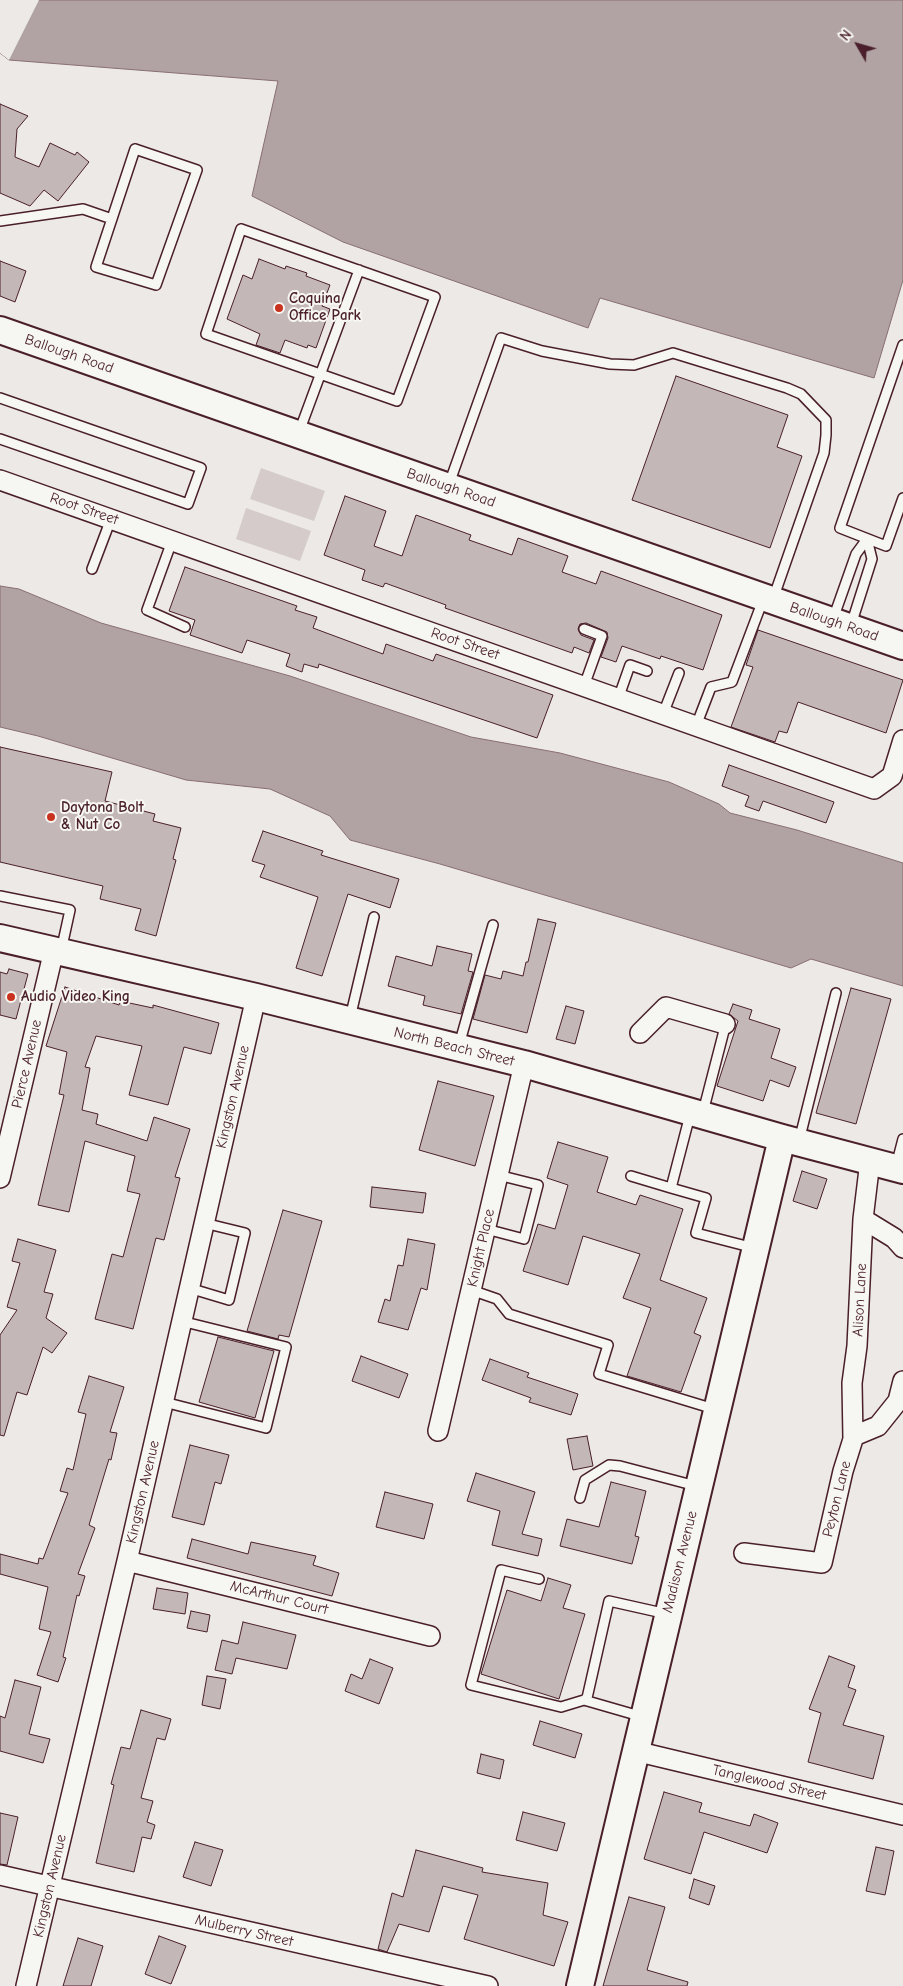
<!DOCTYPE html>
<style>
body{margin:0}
#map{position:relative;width:903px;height:1986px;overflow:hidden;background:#ece9e6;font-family:"Comic Neue",sans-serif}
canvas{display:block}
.north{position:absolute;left:833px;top:20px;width:50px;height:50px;-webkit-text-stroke:4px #f6f6f2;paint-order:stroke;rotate:308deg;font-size:14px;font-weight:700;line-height:20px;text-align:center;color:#4a1f2b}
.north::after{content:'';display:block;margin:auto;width:18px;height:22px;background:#4a1f2b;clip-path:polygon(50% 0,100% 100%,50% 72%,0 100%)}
</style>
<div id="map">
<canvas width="903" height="1986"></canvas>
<div class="north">N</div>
</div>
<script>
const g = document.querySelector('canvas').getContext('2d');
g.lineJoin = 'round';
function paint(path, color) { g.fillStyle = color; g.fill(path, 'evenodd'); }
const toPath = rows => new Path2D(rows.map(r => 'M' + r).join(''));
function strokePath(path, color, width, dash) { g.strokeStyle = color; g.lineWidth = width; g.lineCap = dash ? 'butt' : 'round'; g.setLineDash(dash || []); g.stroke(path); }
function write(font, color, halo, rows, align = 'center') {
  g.font = font + ' "Comic Neue",sans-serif'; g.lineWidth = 4; g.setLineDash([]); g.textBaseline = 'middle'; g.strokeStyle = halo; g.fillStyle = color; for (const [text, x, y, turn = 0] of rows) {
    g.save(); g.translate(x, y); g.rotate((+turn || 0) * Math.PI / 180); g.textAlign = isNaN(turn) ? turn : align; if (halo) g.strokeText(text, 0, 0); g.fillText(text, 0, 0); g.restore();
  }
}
const green = toPath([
 [261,468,325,491,314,521,250,499],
 [246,508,311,531,300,561,236,539]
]);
const water = toPath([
 [0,0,903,0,903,280,874,378,600,298,588,328,343,242,252,196,278,81,9,60,0,53,0,0],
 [0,586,19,589,101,623,290,676,471,737,560,753,669,782,719,804,730,813,797,830,903,863,903,986,811,959,791,968,440,864,350,840,330,816,270,789,186,780,38,736,0,727,0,586]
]);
const pier = toPath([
 [0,0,39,0,9,60,0,53]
]);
const building = toPath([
 [0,104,28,116,17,129,15,157,39,167,50,143,75,155,77,152,89,162,58,201,44,190,30,206,0,193,0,104],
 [259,259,285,269,286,266,307,273,306,276,330,285,322,306,330,309,316,348,308,345,307,348,285,340,280,353,256,345,260,334,227,319,243,275,252,279,259,259],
 [0,261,26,271,15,302,0,296,0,261],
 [676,376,788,415,777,447,802,456,770,548,632,500,676,376],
 [345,496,386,511,374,546,402,556,416,515,471,535,469,540,512,555,518,538,568,556,562,572,596,584,601,571,722,615,703,670,661,656,660,659,622,646,616,662,601,657,608,638,607,632,586,623,580,624,578,629,581,635,594,640,589,653,574,647,572,653,445,608,446,605,385,583,383,587,362,580,365,570,324,555,345,496],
 [185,567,297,606,295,610,317,617,313,628,383,654,386,644,433,661,436,654,553,695,537,738,319,664,318,668,304,664,302,672,286,666,290,654,247,640,242,653,190,635,195,620,169,611,185,567],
 [758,630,903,680,886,733,798,702,787,733,779,731,775,742,731,727,753,667,746,665,758,630],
 [0,747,112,772,105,801,155,814,153,821,181,828,173,859,176,860,156,936,135,930,141,909,100,899,103,886,0,862,0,747],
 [729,765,834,802,826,823,763,801,759,811,745,806,749,796,722,786,729,765],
 [263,831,323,851,321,855,399,879,390,908,348,894,322,976,296,968,318,897,260,877,265,865,252,861,263,831],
 [538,919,556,923,527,1033,473,1019,485,975,501,979,503,971,523,976,526,962,528,962,538,919],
 [437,946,472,954,468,971,473,972,461,1014,423,1005,425,996,388,986,396,956,432,966,437,946],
 [9,969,28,974,16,1019,0,1015,0,972,7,974,9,969],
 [65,987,119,1005,120,1001,153,1008,153,1005,219,1023,211,1054,184,1047,168,1105,129,1095,142,1046,96,1036,85,1067,90,1068,82,1110,98,1114,96,1124,147,1141,154,1117,190,1129,175,1177,180,1178,164,1240,156,1238,133,1329,95,1319,112,1254,123,1257,140,1194,127,1191,135,1156,85,1141,69,1212,38,1205,64,1095,59,1094,67,1052,46,1046,65,987],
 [851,988,891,999,856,1124,816,1113,851,988],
 [733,1004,752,1010,749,1019,780,1029,771,1058,796,1067,789,1087,770,1080,763,1101,717,1086,738,1021,729,1014,733,1004],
 [566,1006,584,1011,575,1044,556,1039,566,1006],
 [438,1081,494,1096,475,1166,419,1150,438,1081],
 [558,1142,608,1157,597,1192,636,1205,640,1195,683,1209,660,1280,707,1298,694,1333,701,1336,681,1392,627,1376,651,1308,623,1298,640,1254,583,1236,568,1285,523,1271,538,1224,555,1229,568,1185,547,1178,558,1142],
 [802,1171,827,1179,817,1209,793,1201,802,1171],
 [372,1187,426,1193,423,1213,370,1207,372,1187],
 [283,1210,322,1221,289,1337,279,1335,278,1339,247,1331,283,1210],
 [18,1239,56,1250,44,1292,53,1294,46,1318,67,1333,52,1353,43,1347,27,1395,17,1392,4,1436,0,1435,0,1335,17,1310,7,1307,20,1263,12,1261,18,1239],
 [408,1239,435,1244,427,1290,421,1288,408,1330,378,1322,385,1299,390,1301,398,1265,403,1266,408,1239],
 [218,1337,274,1351,255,1418,199,1402,218,1337],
 [361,1356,408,1374,399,1398,352,1381,361,1356],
 [490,1359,529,1373,527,1377,578,1394,571,1415,529,1402,531,1398,482,1380,490,1359],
 [89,1376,124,1387,110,1432,117,1433,111,1460,109,1459,89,1525,95,1528,78,1574,85,1576,79,1596,77,1595,63,1657,66,1658,58,1682,37,1675,51,1632,39,1629,48,1587,0,1574,0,1554,38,1564,39,1558,43,1559,68,1493,60,1491,67,1468,73,1470,86,1414,78,1412,89,1376],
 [587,1436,593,1466,573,1470,567,1439,587,1436],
 [190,1445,229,1455,221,1484,215,1482,204,1525,172,1517,190,1445],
 [476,1473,535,1492,522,1534,542,1539,538,1556,492,1545,500,1511,467,1501,476,1473],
 [611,1482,646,1491,635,1536,639,1537,632,1564,560,1546,567,1519,599,1527,611,1482],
 [385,1492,433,1504,424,1539,376,1527,385,1492],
 [192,1539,248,1554,251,1542,316,1556,313,1565,339,1573,332,1596,187,1558,192,1539],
 [548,1578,571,1585,563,1608,585,1614,559,1699,481,1674,507,1590,541,1601,548,1578],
 [157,1588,188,1593,185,1614,153,1609,157,1588],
 [191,1611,210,1615,207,1632,187,1628,191,1611],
 [243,1622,296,1635,287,1669,236,1658,232,1674,215,1670,222,1640,238,1644,243,1622],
 [829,1656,855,1666,848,1687,856,1690,843,1725,884,1736,873,1779,808,1762,821,1713,809,1709,829,1656],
 [370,1659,393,1668,379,1704,345,1691,351,1674,362,1679,370,1659],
 [207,1676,226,1679,220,1709,202,1705,207,1676],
 [15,1680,41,1687,29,1734,50,1739,43,1763,0,1751,0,1716,5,1718,15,1680],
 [141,1710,171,1719,165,1740,157,1738,141,1798,153,1801,147,1822,155,1825,151,1839,142,1837,134,1872,96,1863,114,1785,111,1784,121,1747,130,1749,141,1710],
 [540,1721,582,1734,575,1758,533,1745,540,1721],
 [481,1754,504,1760,500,1779,477,1773,481,1754],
 [664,1792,702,1803,699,1812,750,1826,754,1814,778,1823,767,1853,704,1832,691,1874,644,1859,664,1792],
 [523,1812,565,1823,557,1851,516,1840,523,1812],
 [0,1813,18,1817,7,1865,0,1864,0,1813],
 [195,1842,223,1850,211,1886,183,1877,195,1842],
 [876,1847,894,1851,885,1895,866,1891,876,1847],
 [416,1850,483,1868,482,1872,548,1883,543,1915,568,1922,554,1966,464,1939,478,1895,443,1886,429,1932,399,1924,387,1952,378,1949,392,1893,403,1897,416,1850],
 [694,1879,715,1886,709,1905,689,1898,694,1879],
 [629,1897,665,1907,647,1970,688,1982,687,1986,603,1986,629,1897],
 [159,1936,186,1946,171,1984,145,1974,159,1936],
 [78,1938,103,1946,91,1986,63,1986,78,1938]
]);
const lane = toPath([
 [135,149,197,170,156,285,96,267,135,149],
 [0,221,83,209,112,219],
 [241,229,435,297,397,401,206,334,241,229],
 [903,345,840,528,886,546,903,498],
 [0,398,201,468,188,504,0,439],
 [299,432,359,270],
 [449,484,501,338,542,351,610,364,634,365,673,353,787,388,801,394,826,420,826,435,824,453,773,599],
 [172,541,147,610,185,627],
 [92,569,111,519],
 [833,619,856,554,867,539],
 [851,625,872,559,867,539],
 [584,629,602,636,584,686],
 [618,699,630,665,647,671],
 [663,714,679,673],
 [696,726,711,687,732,682,763,600],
 [0,896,70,910,61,951],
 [350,1018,374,917],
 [459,1045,493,925],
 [703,1112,726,1023],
 [799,1141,836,993],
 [896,1166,903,1139],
 [631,1176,671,1188,690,1115],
 [671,1188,706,1198,696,1233,754,1248],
 [486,1229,524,1239,538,1185,498,1175],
 [189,1288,229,1300,245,1233,204,1223],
 [471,1290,497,1299,509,1314,608,1345,599,1374,714,1409],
 [164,1402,266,1428,286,1347,181,1321],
 [580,1498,585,1480,609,1465,620,1466,696,1486],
 [539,1579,501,1570,471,1685,561,1707,584,1700,587,1698,609,1601,667,1614],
 [584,1700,643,1717]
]);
const street = toPath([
 [0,480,874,789,892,776,903,740],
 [640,1033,666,1007,725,1024],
 [0,1178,54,950],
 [863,1219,894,1238,903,1248],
 [438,1431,524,1064],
 [853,1439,852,1383,857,1346,863,1219,870,1161],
 [744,1553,822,1563,843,1471,854,1436,878,1426,898,1401,903,1381],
 [127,1561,430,1636],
 [635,1751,903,1815],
 [0,1875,488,1986],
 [26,1986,127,1561,256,997]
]);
const secondary = toPath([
 [0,330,903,646],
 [0,938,256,997,524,1064,782,1138,903,1170],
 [580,1986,782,1138]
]);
const markers = [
 [279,308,5,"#c8321e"],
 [51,817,5,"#c8321e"],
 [11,997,5,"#c8321e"]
];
const poiNames = [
 ["Coquina",289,299],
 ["Office Park",289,316],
 ["Daytona Bolt",61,808],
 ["& Nut Co",61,825],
 ["Audio Video King",21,997]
];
const streetNames = [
 ["Ballough Road",69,354,19],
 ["Ballough Road",451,488,19],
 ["Root Street",84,509,19],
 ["Ballough Road",834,622,19],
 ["Root Street",465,644,19],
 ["North Beach Street",454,1047,14],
 ["Pierce Avenue",27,1064,-77],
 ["Kingston Avenue",233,1097,-77],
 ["Knight Place",481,1248,-77],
 ["Alison Lane",860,1300,-87],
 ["Kingston Avenue",143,1492,-77],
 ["Peyton Lane",837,1499,-76],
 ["Madison Avenue",680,1562,-76],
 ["McArthur Court",279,1598,14],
 ["Tanglewood Street",769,1783,13],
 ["Kingston Avenue",50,1886,-77],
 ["Mulberry Street",244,1931,13]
];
paint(green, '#d4cbca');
paint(water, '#b1a2a3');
strokePath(water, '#886e73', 1);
paint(pier, '#ece9e6');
paint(building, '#c4b7b7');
strokePath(building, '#4a1f2b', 1);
strokePath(lane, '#4a1f2b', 12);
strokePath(street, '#4a1f2b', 22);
strokePath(secondary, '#4a1f2b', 30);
strokePath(lane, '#f6f6f2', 9);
strokePath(street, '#f6f6f2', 19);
strokePath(secondary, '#f6f6f2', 26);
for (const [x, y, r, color] of markers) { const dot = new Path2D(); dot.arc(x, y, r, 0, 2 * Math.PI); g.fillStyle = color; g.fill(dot); strokePath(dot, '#f6f6f2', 2); }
write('bold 15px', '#4a1f2b', '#f6f6f2', poiNames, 'left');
write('15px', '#4a1f2b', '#f6f6f2', streetNames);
</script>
